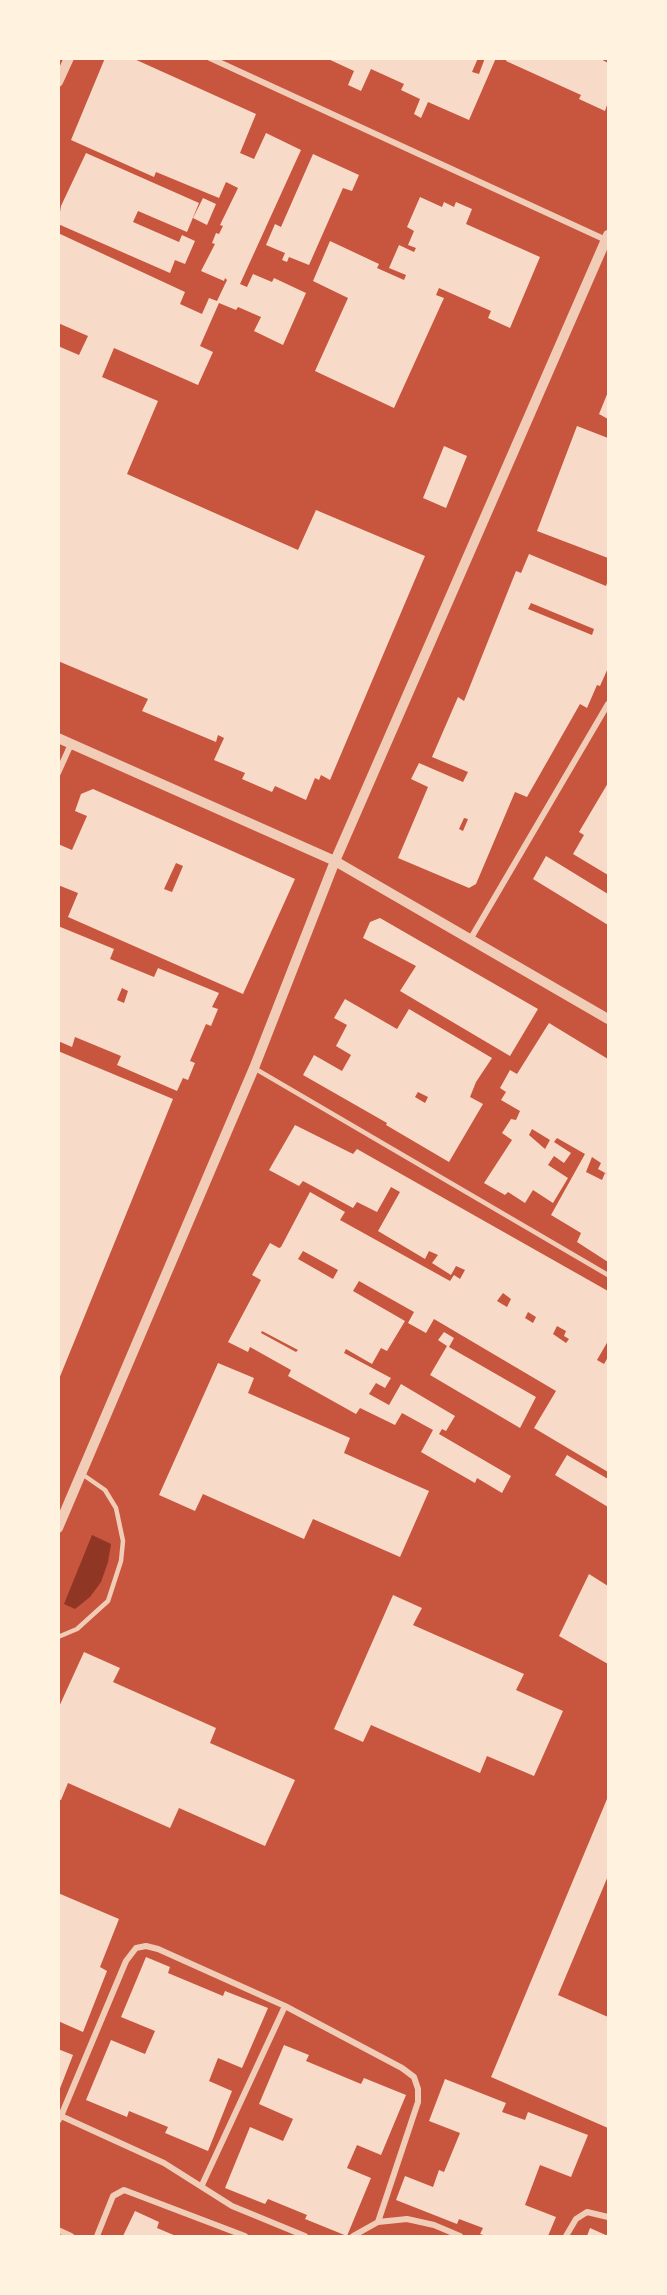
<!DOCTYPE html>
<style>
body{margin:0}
#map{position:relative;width:667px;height:2295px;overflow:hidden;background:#c8553d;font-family:"Titillium Web",sans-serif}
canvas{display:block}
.frame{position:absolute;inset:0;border:60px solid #fff3e0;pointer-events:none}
</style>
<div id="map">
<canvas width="667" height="2295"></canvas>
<div class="frame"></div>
</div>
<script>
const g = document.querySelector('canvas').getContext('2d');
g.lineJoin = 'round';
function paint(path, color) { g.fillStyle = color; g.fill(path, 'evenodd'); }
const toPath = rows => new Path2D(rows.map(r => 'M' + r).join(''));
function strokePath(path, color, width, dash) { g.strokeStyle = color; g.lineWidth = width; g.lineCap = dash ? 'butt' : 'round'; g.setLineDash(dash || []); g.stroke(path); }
const water = toPath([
 [92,1535,111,1544,108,1562,101,1582,90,1597,75,1609,64,1604]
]);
const building = toPath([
 [105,58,132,58,256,114,240,153,254,159,266,133,301,150,240,284,247,287,253,274,272,282,274,278,306,293,283,345,254,331,261,317,238,307,236,310,219,303,200,346,213,352,198,385,114,348,102,377,158,401,127,474,298,550,316,510,425,556,330,780,321,775,319,780,315,778,306,800,275,786,272,792,242,779,245,773,214,760,224,738,218,735,216,742,142,711,148,699,58,661,58,346,79,355,88,336,58,323,58,233,185,292,180,304,202,314,209,298,217,301,227,280,225,278,224,281,201,271,215,244,212,243,216,233,219,234,223,226,220,225,238,188,226,182,219,198,156,172,154,177,71,140],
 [326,58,478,58,472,72,479,74,485,58,496,58,469,120,428,102,421,118,414,114,420,99,401,90,404,84,371,69,361,91,348,85,354,71],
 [507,58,599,58,608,63,608,102,605,111,579,99,581,95,506,61],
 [86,153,199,203,187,232,138,211,133,222,179,242,182,235,195,241,185,264,175,260,170,273,58,224,61,206],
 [313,154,359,175,352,191,343,188,309,265,289,257,287,262,282,260,285,253,266,245,275,224,281,227],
 [420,197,442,207,444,202,454,207,456,202,472,209,466,224,540,257,510,328,488,318,491,311,439,288,436,295,444,298,394,408,315,371,348,298,313,281,330,241,379,264,377,268,404,280,406,275,389,268,399,245,414,252,416,248,408,245,414,231,407,227],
 [203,198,216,204,207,225,193,218],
 [608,392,608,419,599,414],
 [577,426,608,438,608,558,537,531],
 [444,446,467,456,446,508,423,498],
 [529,554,606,586,608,580,608,668,600,686,597,685,587,708,580,704,527,797,515,792,476,884,469,888,398,858,428,787,411,779,419,763,463,782,468,772,432,757,458,697,464,701,516,571,521,573],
 [531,603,594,629,592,635,528,609],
 [464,818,468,819,463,831,459,829],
 [608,783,608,875,573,854,584,835,579,832],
 [93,789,295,879,243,994,68,917,78,893,58,885,58,844,72,850,87,816,75,811,81,794],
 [176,863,183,866,172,892,164,889],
 [546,856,608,894,608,925,533,879],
 [380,918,538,1009,510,1056,400,991,416,966,363,938,370,922],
 [58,926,114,949,110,959,154,977,158,968,219,993,212,1007,218,1009,211,1026,206,1024,190,1061,195,1063,188,1080,183,1078,177,1091,117,1065,121,1056,75,1037,72,1047,58,1041],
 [122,988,128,991,124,1003,117,1000],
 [345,999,397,1029,409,1009,492,1058,476,1082,470,1097,483,1104,449,1162,386,1125,387,1123,303,1075,314,1055,342,1071,351,1055,336,1046,347,1025,334,1018],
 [418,1092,428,1097,425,1103,415,1097],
 [549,1023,608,1059,608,1172,607,1174,598,1169,601,1163,592,1157,586,1172,602,1180,605,1173,608,1175,608,1262,577,1242,581,1233,551,1215,585,1154,557,1138,554,1142,571,1153,564,1163,554,1156,548,1165,568,1178,553,1203,533,1190,525,1203,508,1192,505,1195,484,1183,512,1140,502,1133,511,1119,516,1120,520,1111,501,1100,506,1092,500,1088,510,1070,517,1074],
 [532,1129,550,1140,545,1149,529,1135],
 [58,1051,173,1099,59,1379,58,1379],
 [295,1125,353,1154,357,1149,608,1291,608,1341,597,1360,604,1364,608,1357,608,1472,534,1428,556,1391,434,1319,426,1333,408,1323,414,1312,359,1281,353,1291,405,1321,387,1351,381,1348,372,1364,346,1349,344,1353,391,1378,385,1388,376,1383,369,1394,389,1405,401,1384,455,1416,446,1431,442,1429,439,1434,511,1476,502,1493,477,1478,475,1483,421,1452,433,1430,402,1413,395,1425,360,1408,356,1414,288,1376,291,1370,250,1347,248,1352,228,1342,261,1280,252,1275,270,1243,279,1248,281,1247,310,1192,345,1212,340,1220,450,1281,454,1275,460,1279,465,1270,456,1266,451,1275,432,1263,438,1255,429,1251,425,1259,378,1231,400,1192,391,1187,377,1212,357,1202,353,1208,303,1181,299,1186,269,1170],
 [303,1251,338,1270,333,1279,298,1259],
 [503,1293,511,1299,507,1307,497,1301],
 [528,1312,536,1317,533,1323,525,1318],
 [557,1326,566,1331,564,1336,569,1339,566,1343,553,1334],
 [262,1331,298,1350,296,1352,261,1333],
 [444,1332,454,1338,449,1347,536,1397,520,1428,430,1375,447,1346,438,1340],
 [218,1363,254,1378,248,1393,350,1438,344,1453,429,1491,400,1557,313,1519,304,1539,203,1494,195,1511,159,1495],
 [567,1455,608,1479,608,1507,555,1475],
 [589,1574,608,1586,608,1664,559,1636],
 [393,1595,422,1608,413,1625,524,1674,516,1690,563,1711,534,1776,487,1756,480,1773,371,1725,363,1742,334,1729],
 [84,1652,120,1668,113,1682,216,1728,210,1743,295,1780,265,1846,179,1808,170,1828,68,1783,61,1800,58,1799,58,1709],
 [607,1799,608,1876,558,1995,608,2017,608,2128,491,2077],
 [58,1893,119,1919,100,1967,107,1971,83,2032,58,2021],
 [146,1957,170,1967,168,1973,223,1996,225,1991,268,2008,242,2068,218,2058,209,2081,232,2091,208,2151,165,2133,168,2127,129,2111,127,2117,86,2100,111,2040,145,2054,155,2031,121,2017],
 [284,2045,309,2055,306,2061,361,2084,364,2078,406,2095,381,2155,357,2145,347,2168,371,2178,347,2236,305,2219,307,2215,268,2199,265,2204,225,2188,250,2127,283,2141,293,2119,259,2104],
 [58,2049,73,2055,59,2091,58,2091],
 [445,2079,506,2103,502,2112,525,2120,528,2112,588,2135,571,2177,540,2165,525,2205,556,2217,548,2236,487,2236,480,2234,483,2228,459,2219,457,2224,396,2200,405,2176,433,2187,439,2170,444,2172,460,2133,429,2121],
 [135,2211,159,2222,157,2228,176,2236,123,2236],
 [590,2228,608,2236,587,2236]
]);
const service = toPath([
 [254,1068,608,1275],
 [58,1637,77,1629,108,1601,121,1561,123,1541,116,1508,105,1490,82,1474]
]);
const minor = toPath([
 [210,58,606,240],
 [58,773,71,744],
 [471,938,608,704],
 [61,2116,126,1961,136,1948,146,1946,158,1949,285,2006],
 [58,2121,61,2116,164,2163,232,2206,305,2236],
 [202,2185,285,2006,402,2068,414,2077,418,2089,418,2102,378,2222],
 [58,2230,71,2236],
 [97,2236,113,2196,124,2190,245,2236],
 [353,2236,378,2222,407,2219,434,2225,460,2236],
 [566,2236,576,2219,587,2212,608,2217]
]);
const tertiary = toPath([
 [58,82,69,58],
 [58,738,335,861,608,1019],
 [58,1528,254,1068,335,861,608,235]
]);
paint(water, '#8f3625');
paint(building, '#f7dbc8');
strokePath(service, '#f1ccb7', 4.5);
strokePath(minor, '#f1ccb7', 6);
strokePath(tertiary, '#f1ccb7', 10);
</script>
